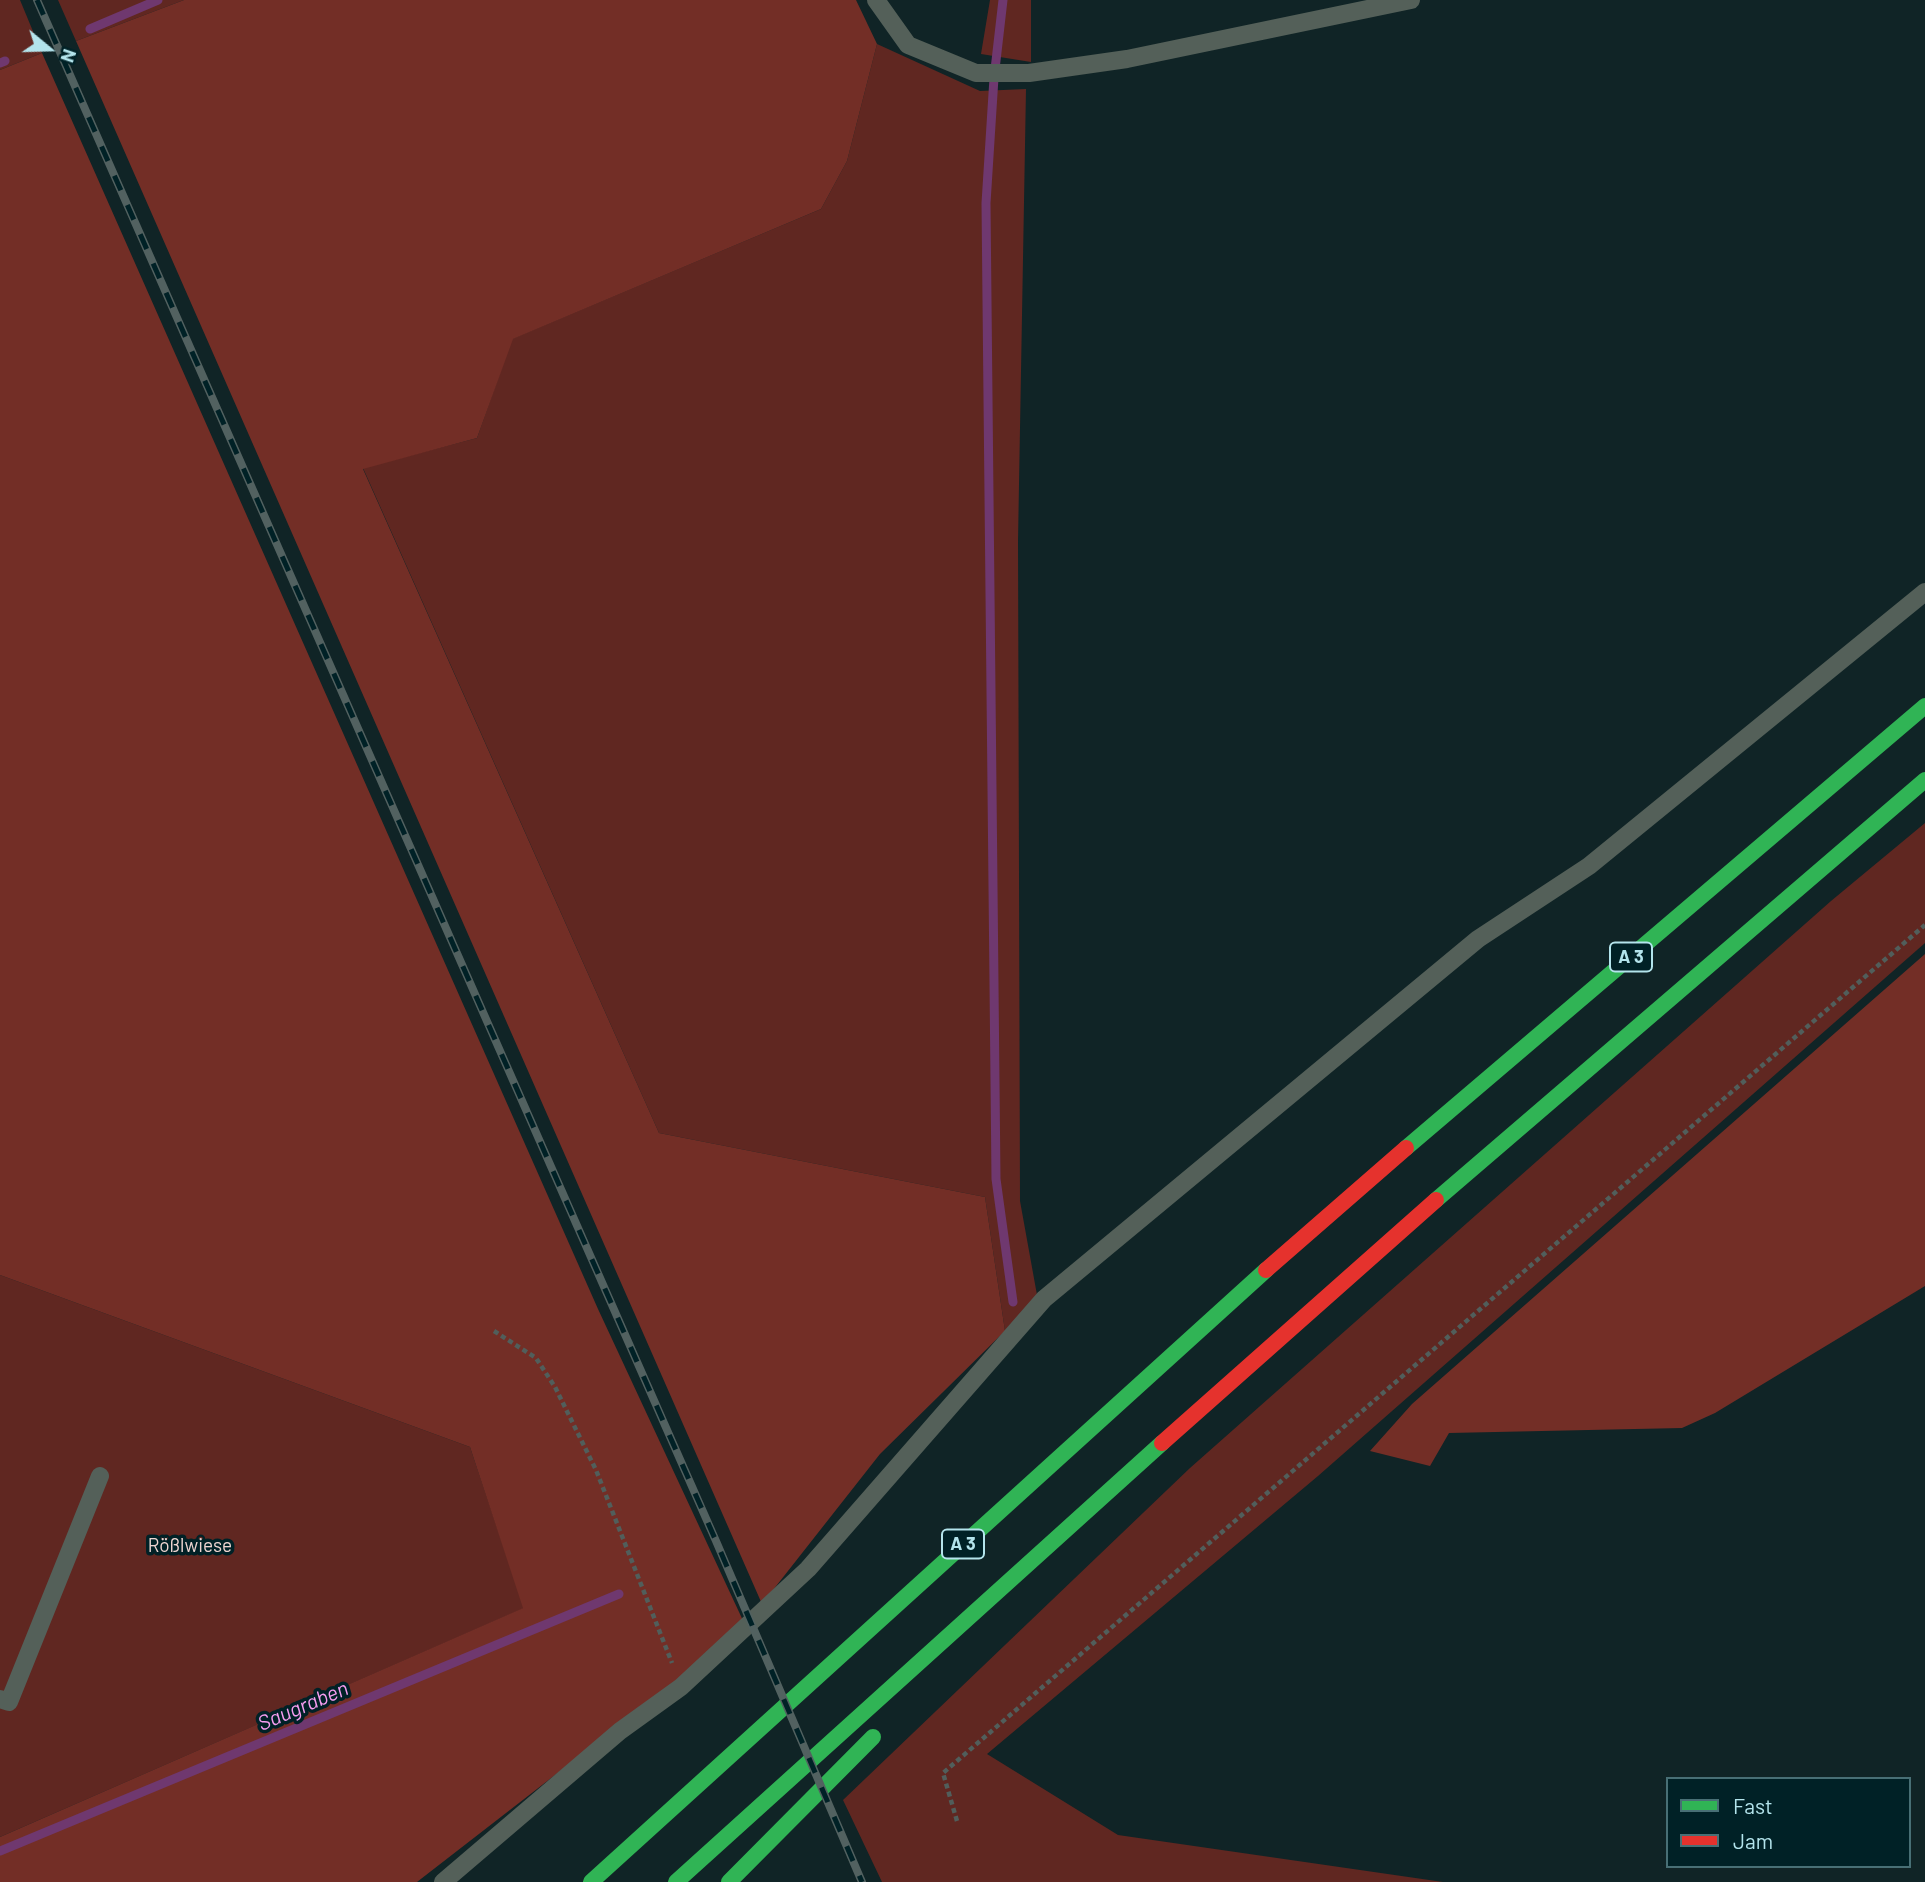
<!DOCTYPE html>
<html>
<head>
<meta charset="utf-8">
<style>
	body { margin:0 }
	#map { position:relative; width:1925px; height:1882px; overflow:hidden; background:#102426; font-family:Barlow,sans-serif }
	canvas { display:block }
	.legend { position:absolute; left:1666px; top:1777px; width:245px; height:91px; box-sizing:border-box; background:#002126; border:2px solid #486f75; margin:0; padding:9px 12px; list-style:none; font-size:21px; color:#b3e4ec }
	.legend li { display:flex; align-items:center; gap:14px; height:35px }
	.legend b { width:35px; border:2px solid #486f75 }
	.north { position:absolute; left:14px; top:14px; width:70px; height:70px; -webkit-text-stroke:5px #002126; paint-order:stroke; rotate:109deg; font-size:19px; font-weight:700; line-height:28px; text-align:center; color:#b3e4ec }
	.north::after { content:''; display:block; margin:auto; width:24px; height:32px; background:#b3e4ec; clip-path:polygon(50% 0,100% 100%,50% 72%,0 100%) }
</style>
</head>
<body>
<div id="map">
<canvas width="1925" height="1882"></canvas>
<ul class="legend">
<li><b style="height:9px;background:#30b455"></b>Fast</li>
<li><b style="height:9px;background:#e5322d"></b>Jam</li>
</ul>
<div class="north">N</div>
</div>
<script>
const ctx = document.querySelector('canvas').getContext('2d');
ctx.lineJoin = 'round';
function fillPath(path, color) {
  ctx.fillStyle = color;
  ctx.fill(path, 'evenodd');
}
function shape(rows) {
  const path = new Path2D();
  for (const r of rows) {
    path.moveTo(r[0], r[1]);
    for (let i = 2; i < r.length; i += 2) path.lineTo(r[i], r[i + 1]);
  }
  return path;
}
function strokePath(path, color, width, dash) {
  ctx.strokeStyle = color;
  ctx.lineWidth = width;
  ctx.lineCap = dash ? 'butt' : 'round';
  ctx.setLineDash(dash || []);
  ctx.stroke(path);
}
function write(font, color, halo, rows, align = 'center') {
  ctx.font = font + ' Barlow,sans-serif';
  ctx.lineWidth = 7;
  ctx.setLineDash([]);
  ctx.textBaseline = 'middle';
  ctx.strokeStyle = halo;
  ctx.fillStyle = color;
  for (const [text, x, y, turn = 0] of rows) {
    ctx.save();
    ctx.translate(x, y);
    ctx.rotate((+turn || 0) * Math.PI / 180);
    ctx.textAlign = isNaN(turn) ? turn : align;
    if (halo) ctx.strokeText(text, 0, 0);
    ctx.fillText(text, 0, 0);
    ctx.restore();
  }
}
fillPath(shape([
	[0,0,20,0,42,53,0,70],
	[58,0,184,0,76,41],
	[990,0,1031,0,1031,62,981,54],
	[877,44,980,91,1026,89,1018,541,1020,1201,1037,1295,1005,1331,985,1197,659,1133,363,468,477,438,512,339,821,209,847,161],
	[1925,823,1925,943,1318,1476,987,1754,1118,1835,1443,1882,882,1882,843,1800,1190,1468,1831,901],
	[0,1275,470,1447,524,1608,0,1837]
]), '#602721');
fillPath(shape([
	[184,0,856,0,877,44,847,161,821,209,513,339,477,438,363,469,659,1133,985,1197,1005,1331,880,1454,762,1604,76,41],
	[42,53,598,1309,746,1627,417,1882,0,1882,0,1837,523,1608,470,1447,0,1275,0,70],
	[1925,954,1925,1286,1715,1413,1682,1428,1449,1433,1430,1466,1370,1451,1412,1404]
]), '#732e26');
strokePath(shape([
	[1003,0,994,78,986,203,996,1179,1013,1302],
	[90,29,158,0],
	[0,63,5,61],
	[0,1851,619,1594]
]), '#6f386f', 9);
strokePath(shape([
	[494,1331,536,1358,555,1387,596,1470,672,1663],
	[957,1821,943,1773,1925,925]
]), '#515e5b', 4.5, [5, 3.5]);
strokePath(shape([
	[876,0,908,45,976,73,1029,73,1127,59,1411,0],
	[0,1699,9,1702,100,1476],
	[443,1882,620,1731,681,1687,808,1569,1044,1299,1478,939,1589,866,1925,592]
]), '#546059', 18);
strokePath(shape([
	[1406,1148,1925,706],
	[1436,1200,1925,780],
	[591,1882,1266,1270],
	[676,1882,1162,1443],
	[729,1882,873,1737]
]), '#30b455', 16);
strokePath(shape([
	[1266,1270,1406,1148],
	[1162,1443,1436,1200]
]), '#e5322d', 16);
const rail = shape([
	[37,0,716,1541,862,1882]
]);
strokePath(rail, '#526160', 8);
strokePath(rail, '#002126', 5, [16]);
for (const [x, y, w] of [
	[1631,957,42],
	[963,1544,42]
]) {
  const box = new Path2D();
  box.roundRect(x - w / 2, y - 14.5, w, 29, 5);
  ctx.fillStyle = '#002126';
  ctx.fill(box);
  strokePath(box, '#b3e4ec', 2);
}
write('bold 18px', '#b3e4ec', null, [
	["A 3",1631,957],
	["A 3",963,1544]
]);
write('19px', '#efd5d1', '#002126', [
	["Rößlwiese",190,1546]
]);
write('italic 21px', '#f59df0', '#002126', [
	["Saugraben",303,1706,-23]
]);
</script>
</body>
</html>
